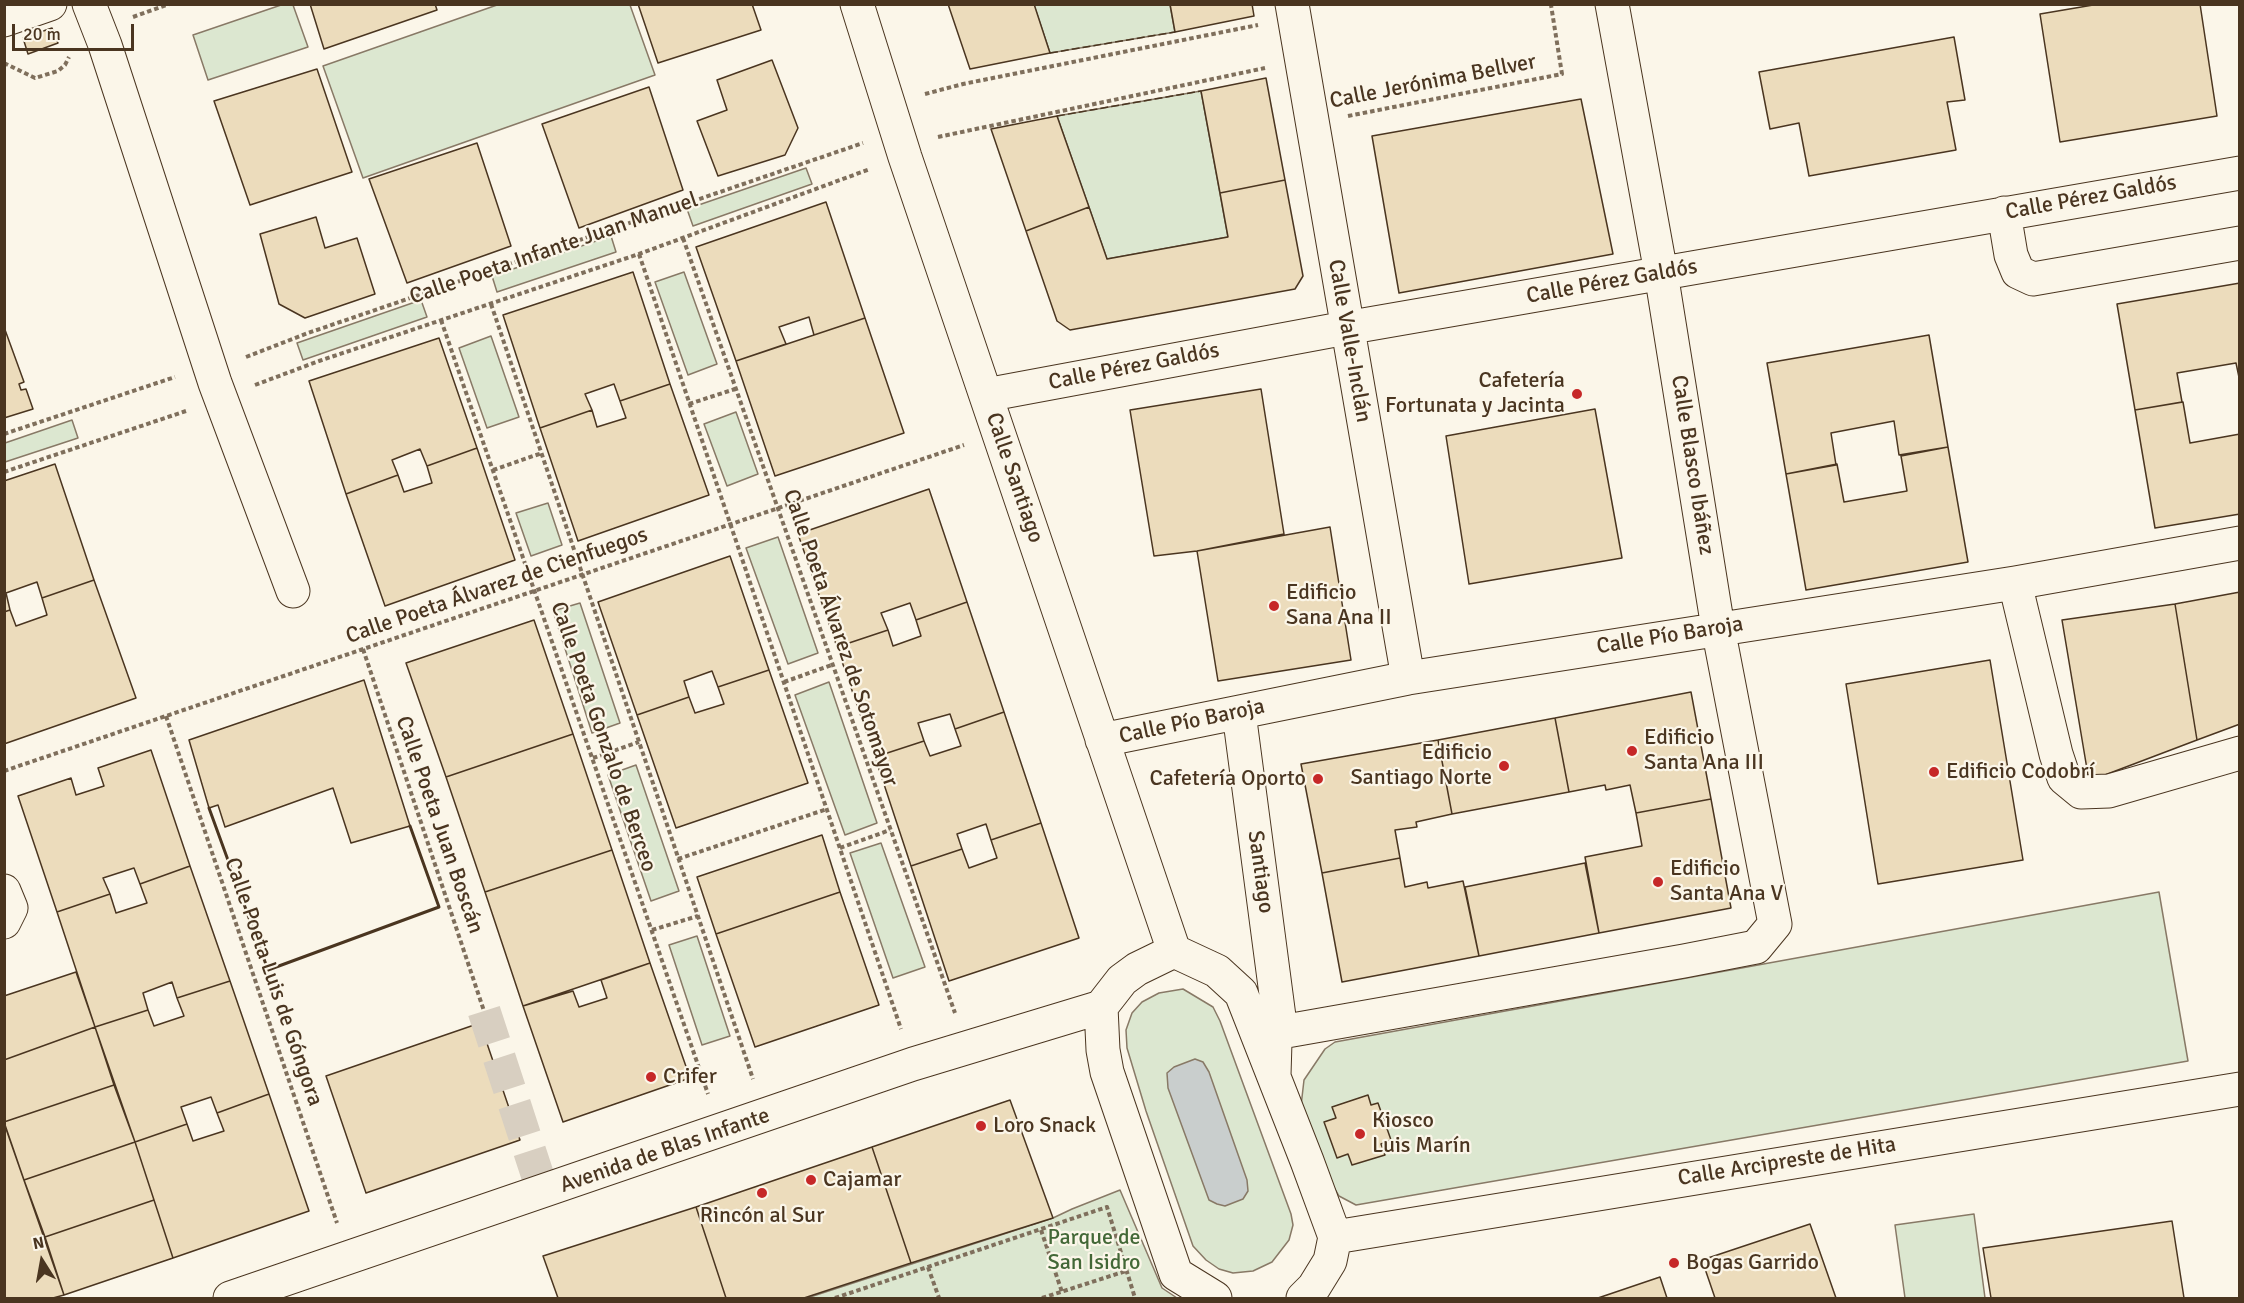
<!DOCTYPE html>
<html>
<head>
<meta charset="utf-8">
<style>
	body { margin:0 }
	#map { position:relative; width:2244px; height:1303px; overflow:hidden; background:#fbf6e9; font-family:Signika,sans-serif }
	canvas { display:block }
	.frame { position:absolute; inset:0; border:6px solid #4a3520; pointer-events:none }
	.north { position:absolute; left:12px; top:1231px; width:60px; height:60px; -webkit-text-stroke:4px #fbf6e9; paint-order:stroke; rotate:349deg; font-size:16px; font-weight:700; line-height:24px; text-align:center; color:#4a3520 }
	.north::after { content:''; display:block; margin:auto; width:21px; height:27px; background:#4a3520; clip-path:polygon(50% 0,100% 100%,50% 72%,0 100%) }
	.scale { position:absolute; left:12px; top:24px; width:122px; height:27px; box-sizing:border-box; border:3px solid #4a3520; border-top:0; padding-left:8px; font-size:18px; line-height:21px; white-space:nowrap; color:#4a3520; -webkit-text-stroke:4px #fbf6e9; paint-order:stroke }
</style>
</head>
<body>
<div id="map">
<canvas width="2244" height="1303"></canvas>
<div class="frame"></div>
<div class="north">N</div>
<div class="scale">20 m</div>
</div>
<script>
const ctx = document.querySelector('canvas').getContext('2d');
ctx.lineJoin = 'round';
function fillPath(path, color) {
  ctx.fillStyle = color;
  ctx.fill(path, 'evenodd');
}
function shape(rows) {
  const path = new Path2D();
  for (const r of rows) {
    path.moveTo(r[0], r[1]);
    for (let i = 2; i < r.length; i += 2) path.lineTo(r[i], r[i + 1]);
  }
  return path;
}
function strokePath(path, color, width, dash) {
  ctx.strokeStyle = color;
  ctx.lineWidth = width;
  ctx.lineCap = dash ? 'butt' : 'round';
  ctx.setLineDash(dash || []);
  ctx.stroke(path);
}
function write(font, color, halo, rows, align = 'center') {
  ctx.font = font + ' Signika,sans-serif';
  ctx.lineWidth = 4.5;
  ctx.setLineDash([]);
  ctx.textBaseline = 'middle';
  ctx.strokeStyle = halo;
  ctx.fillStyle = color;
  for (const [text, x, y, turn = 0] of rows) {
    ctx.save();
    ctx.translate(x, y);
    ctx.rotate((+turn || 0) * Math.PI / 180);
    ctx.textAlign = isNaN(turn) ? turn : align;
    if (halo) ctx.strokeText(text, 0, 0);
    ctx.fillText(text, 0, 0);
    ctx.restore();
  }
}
const green = shape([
	[284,4,293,5,308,47,208,80,193,35,284,4],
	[630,5,655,75,363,178,323,66,497,5,630,5],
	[1034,5,1170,5,1175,32,1050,53,1034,5],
	[1201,91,1228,237,1107,259,1057,116,1201,91],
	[806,168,812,184,693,226,687,209,806,168],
	[611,236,616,252,497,292,492,276,611,236],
	[684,272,717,364,688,375,655,282,684,272],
	[421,300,427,317,303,360,297,343,421,300],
	[491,336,519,417,487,428,459,348,491,336],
	[736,412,758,474,727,486,704,424,736,412],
	[72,420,78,438,5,462,5,443,72,420],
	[548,503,562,545,531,556,516,513,548,503],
	[778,537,818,653,788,664,746,548,778,537],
	[580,603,620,723,592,733,553,611,580,603],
	[829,682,877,823,845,835,795,695,829,682],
	[636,765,679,891,651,901,608,775,636,765],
	[881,843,925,967,893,978,850,853,881,843],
	[2159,892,2188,1061,1356,1205,1339,1196,1327,1175,1301,1106,1304,1080,1325,1049,1335,1042,2159,892],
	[697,936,730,1036,702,1045,669,945,697,936],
	[1183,989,1213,1007,1220,1021,1291,1214,1293,1225,1289,1240,1272,1262,1253,1271,1233,1273,1219,1269,1206,1260,1193,1246,1146,1111,1127,1048,1126,1030,1132,1013,1142,1002,1159,993,1183,989],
	[1120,1190,1162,1288,1177,1298,807,1298,1053,1218,1072,1209,1120,1190],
	[1974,1214,1985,1298,1905,1298,1895,1225,1974,1214]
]);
fillPath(green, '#dce7d0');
strokePath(green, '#887966', 1.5);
const water = shape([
	[1195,1059,1203,1062,1209,1072,1247,1180,1248,1191,1243,1199,1225,1206,1217,1204,1209,1200,1168,1088,1167,1073,1174,1067,1195,1059]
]);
fillPath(water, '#c9cecd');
strokePath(water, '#887966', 1.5);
const building = shape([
	[310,4,435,4,437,10,324,49,310,4],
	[638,4,752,4,761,30,658,63,638,4],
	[948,4,1034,4,1050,53,970,69,948,4],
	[1170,4,1252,4,1254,16,1175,32,1170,4],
	[2099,4,2200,4,2217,116,2060,142,2040,14,2099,4],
	[52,28,58,43,28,54,23,38,52,28],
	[1954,37,1965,100,1947,102,1956,150,1809,176,1799,123,1770,129,1759,72,1954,37],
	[772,60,798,128,785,155,718,176,697,121,727,110,717,80,772,60],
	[317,69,352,172,250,205,214,101,317,69],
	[1266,78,1285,180,1220,193,1201,91,1266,78],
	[649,87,683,190,579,228,542,124,649,87],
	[1581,99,1613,254,1399,293,1372,136,1581,99],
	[1057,116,1089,207,1026,231,991,129,1057,116],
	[477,143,511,246,407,283,369,179,477,143],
	[1285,180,1303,276,1295,289,1070,330,1057,321,1026,231,1089,207,1107,259,1228,237,1220,193,1285,180],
	[826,202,865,318,814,335,809,317,779,327,786,344,736,361,696,247,826,202],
	[316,217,325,248,357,238,375,294,305,318,279,304,260,234,316,217],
	[633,272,670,384,620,401,614,384,585,394,592,410,540,428,503,315,633,272],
	[2240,283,2240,382,2236,363,2177,373,2182,402,2135,410,2117,304,2240,283],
	[865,318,904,433,775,476,736,361,865,318],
	[4,327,24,382,19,384,21,390,26,389,33,409,4,418,4,327],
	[1929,335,1948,447,1899,455,1894,421,1831,433,1836,465,1786,474,1767,363,1929,335],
	[439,338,477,448,427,466,420,449,392,460,398,475,346,494,309,381,439,338],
	[670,384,709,495,578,541,540,428,592,410,597,427,626,418,620,401,670,384],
	[1261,389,1284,534,1197,551,1154,556,1130,410,1261,389],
	[2183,402,2190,443,2240,434,2240,514,2155,528,2135,410,2183,402],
	[1595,409,1622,558,1469,584,1446,436,1595,409],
	[1948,447,1968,562,1806,590,1786,474,1837,464,1844,502,1907,491,1901,456,1948,447],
	[477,448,515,560,385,606,346,494,398,475,404,492,432,483,427,466,477,448],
	[55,464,94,580,42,598,37,582,6,593,10,610,4,612,4,481,55,464],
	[929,489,967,602,916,620,910,603,881,613,888,630,837,647,798,534,929,489],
	[1330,527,1351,660,1218,681,1197,551,1330,527],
	[730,556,769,670,718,687,712,671,684,681,689,697,637,715,598,602,730,556],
	[94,580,136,698,4,744,4,612,10,610,16,626,47,615,42,598,94,580],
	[2240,592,2240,724,2197,740,2175,604,2240,592],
	[967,602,1004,712,955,729,950,714,918,723,924,741,875,757,837,647,888,630,893,646,921,636,916,620,967,602],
	[2175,604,2197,740,2089,781,2062,620,2175,604],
	[534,620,573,734,446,777,406,663,534,620],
	[1990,660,2023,860,1878,884,1846,684,1990,660],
	[769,670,808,783,676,828,637,715,689,697,695,713,724,704,718,687,769,670],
	[364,680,410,826,351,843,333,788,225,827,218,805,209,808,189,740,364,680],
	[1691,692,1711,799,1636,813,1630,785,1606,790,1605,785,1569,792,1555,718,1691,692],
	[1004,712,1041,823,991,840,986,824,957,834,962,849,911,866,875,757,924,741,930,756,961,746,955,729,1004,712],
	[1555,718,1569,792,1452,814,1438,740,1555,718],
	[573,734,612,850,485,892,446,777,573,734],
	[1438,740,1452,814,1416,822,1417,827,1395,830,1400,858,1322,873,1301,764,1438,740],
	[151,750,190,866,140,884,134,868,103,878,110,894,57,912,18,796,71,778,76,795,104,786,98,768,151,750],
	[1711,799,1731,908,1599,933,1585,857,1642,846,1636,813,1711,799],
	[1041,823,1079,938,949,981,911,866,962,849,969,868,997,858,991,840,1041,823],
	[822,835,840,892,716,934,697,877,822,835],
	[612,850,650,963,523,1006,485,892,612,850],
	[1400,858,1405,887,1427,882,1428,888,1463,881,1479,956,1342,982,1322,873,1400,858],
	[1585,863,1599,933,1479,956,1465,887,1585,863],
	[190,866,230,981,177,998,172,982,143,993,148,1010,95,1027,57,912,110,894,116,913,147,903,140,884,190,866],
	[840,892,879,1005,755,1047,716,934,840,892],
	[650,963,690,1078,563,1122,523,1006,573,991,579,1007,607,998,601,980,650,963],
	[76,972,95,1027,4,1060,4,996,76,972],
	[230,981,269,1094,217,1113,211,1097,181,1107,187,1124,135,1142,95,1027,148,1010,154,1026,184,1016,177,998,230,981],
	[480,1023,520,1140,366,1193,326,1076,480,1023],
	[95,1027,114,1085,4,1122,4,1060,95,1027],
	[114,1085,135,1142,24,1180,4,1122,114,1085],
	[269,1094,309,1211,173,1258,135,1142,187,1124,193,1141,224,1131,217,1113,269,1094],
	[1368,1095,1371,1105,1378,1103,1391,1140,1381,1144,1385,1155,1352,1165,1348,1154,1337,1158,1324,1122,1336,1118,1332,1107,1368,1095],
	[1010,1100,1053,1218,911,1263,872,1147,1010,1100],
	[4,1123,64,1295,53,1298,4,1298,4,1123],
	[135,1142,154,1200,45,1237,24,1180,135,1142],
	[872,1147,911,1263,804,1298,726,1298,696,1207,872,1147],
	[154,1200,173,1258,64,1295,45,1237,154,1200],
	[696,1207,726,1298,558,1298,543,1256,696,1207],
	[2172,1221,2184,1298,1991,1298,1983,1248,2172,1221],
	[1810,1224,1836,1298,1715,1298,1702,1260,1810,1224],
	[1660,1277,1667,1298,1598,1298,1660,1277]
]);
fillPath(building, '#ecdcbc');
strokePath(building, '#4a3520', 1.5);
strokePath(shape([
	[484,1011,543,1192]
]), '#d8cfc1', 33, [33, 16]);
const minor = shape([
	[89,4,105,45,215,383,293,591],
	[857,4,905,157,1174,951],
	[1292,4,1408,678],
	[4,20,50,4],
	[2004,213,2011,255,2018,272,2033,279,2240,243],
	[986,395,1346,328,2240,173],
	[2015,583,2056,754,2064,778,2081,792,2109,791,2240,753],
	[1239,713,1281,1032],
	[1102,740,1408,678,2015,583,2240,543],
	[4,891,11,908,4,922],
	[1274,1075,1275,1042,1281,1032,1684,961,1756,947,1775,924,1718,628,1661,273,1612,4],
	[1335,1237,2240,1089],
	[230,1298,913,1064,1101,1007],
	[1215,1298,1176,1274,1107,1072,1103,1050,1101,1007,1122,980,1137,969,1174,951,1217,971,1241,993,1307,1161,1335,1237,1330,1261,1314,1287,1303,1298]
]);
strokePath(minor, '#4a3520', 35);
strokePath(shape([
	[133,17,169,4],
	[4,63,35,78,58,71,65,65,69,57],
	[925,94,963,84,1258,25],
	[1348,116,1562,74,1551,5],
	[938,137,1265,68],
	[683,238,955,1013],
	[639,254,901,1029],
	[491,304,753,1079],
	[441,320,708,1094],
	[246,357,308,333,863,143],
	[255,385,319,361,639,254,870,169],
	[689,404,735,389],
	[4,434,175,377],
	[493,470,542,453],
	[4,472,186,411],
	[363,649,484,1011],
	[784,682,832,665],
	[166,716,337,1223],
	[593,758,639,742],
	[4,771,964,445],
	[840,848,890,830],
	[678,859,827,809],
	[652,930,698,916],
	[1041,1230,1062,1292],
	[928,1267,939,1298],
	[835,1298,1107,1207,1135,1298],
	[1042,1298,1126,1271]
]), '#7f6f5c', 4, [4.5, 3]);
strokePath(minor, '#fbf6e9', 33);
strokePath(shape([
	[1050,53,1175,32],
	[1057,116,1201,91]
]), '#4a3520', 1.5, [8, 3]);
strokePath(shape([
	[209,808,268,970,439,907,410,826]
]), '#4a3520', 3);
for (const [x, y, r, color] of [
	[1577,394,6,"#c62828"],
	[1274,606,6,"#c62828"],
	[1632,751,6,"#c62828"],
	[1504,766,6,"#c62828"],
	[1934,772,6,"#c62828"],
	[1318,779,6,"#c62828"],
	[1658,882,6,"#c62828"],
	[651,1077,6,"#c62828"],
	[981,1126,6,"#c62828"],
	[1360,1134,6,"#c62828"],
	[811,1180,6,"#c62828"],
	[762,1193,6,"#c62828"],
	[1674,1263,6,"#c62828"]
]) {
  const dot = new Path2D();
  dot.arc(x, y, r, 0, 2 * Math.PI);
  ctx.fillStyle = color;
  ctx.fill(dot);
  strokePath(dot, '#fbf6e9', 2);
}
write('22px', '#4a3520', '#fbf6e9', [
	["Calle Jerónima Bellver",1433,82,-11],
	["Calle Pérez Galdós",2091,198,-10],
	["Calle Poeta Infante Juan Manuel",554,249,-19],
	["Calle Pérez Galdós",1612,282,-10],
	["Calle Valle-Inclán",1349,341,80],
	["Calle Pérez Galdós",1134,367,-11],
	["Calle Blasco Ibáñez",1692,465,81],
	["Calle Santiago",1014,478,71],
	["Calle Poeta Álvarez de Cienfuegos",497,586,-19],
	["Calle Pío Baroja",1670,636,-9],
	["Calle Poeta Álvarez de Sotomayor",840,638,71],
	["Calle Pío Baroja",1192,722,-12],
	["Calle Poeta Gonzalo de Berceo",603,737,71],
	["Calle Poeta Juan Boscán",439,825,71],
	["Santiago",1260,872,82],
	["Calle Poeta Luis de Góngora",273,982,71],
	["Avenida de Blas Infante",665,1151,-19],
	["Calle Arcipreste de Hita",1787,1162,-9]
]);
write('22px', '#4a3520', '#fbf6e9', [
	["Cafetería",1565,381,"right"],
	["Fortunata y Jacinta",1565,406,"right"],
	["Edificio",1286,593],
	["Sana Ana II",1286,618],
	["Edificio",1644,738],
	["Santa Ana III",1644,763],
	["Edificio",1492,753,"right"],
	["Santiago Norte",1492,778,"right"],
	["Edificio Codobrí",1946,772],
	["Cafetería Oporto",1306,779,"right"],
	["Edificio",1670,869],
	["Santa Ana V",1670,894],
	["Crifer",663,1077],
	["Kiosco",1372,1121],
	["Luis Marín",1372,1146],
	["Loro Snack",993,1126],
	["Cajamar",823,1180],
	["Rincón al Sur",762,1216,"center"],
	["Bogas Garrido",1686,1263]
], 'left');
write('22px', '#436837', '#fbf6e9', [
	["Parque de",1094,1238],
	["San Isidro",1094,1263]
]);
</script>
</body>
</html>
